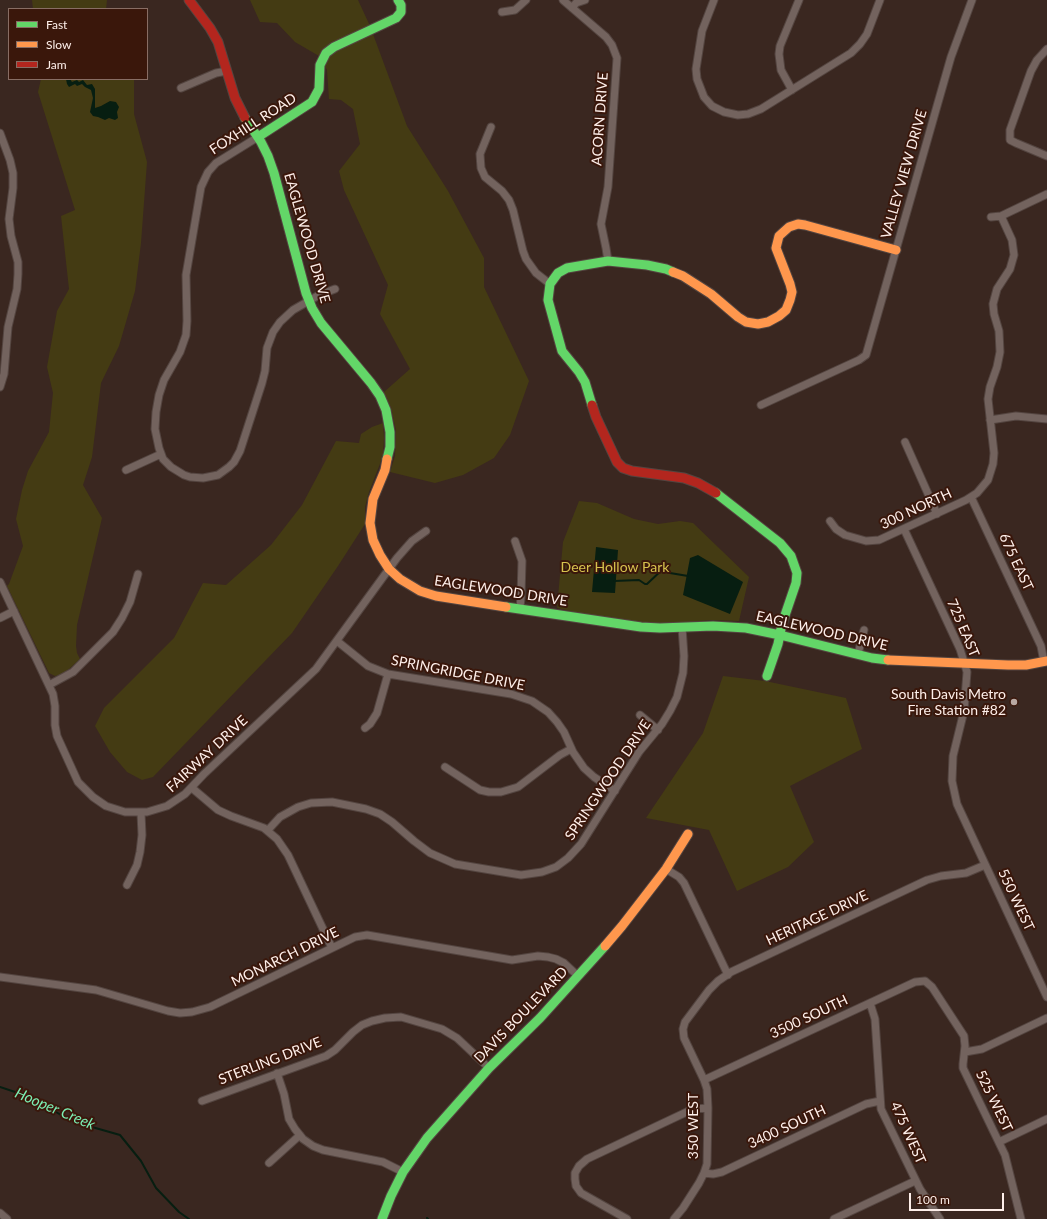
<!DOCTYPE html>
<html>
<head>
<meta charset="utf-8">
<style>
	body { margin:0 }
	#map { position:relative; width:1047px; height:1219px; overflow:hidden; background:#3a2720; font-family:Lato,sans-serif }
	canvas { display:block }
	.legend { position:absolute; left:8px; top:8px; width:140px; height:72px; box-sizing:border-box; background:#3a170b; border:1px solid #886d64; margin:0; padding:5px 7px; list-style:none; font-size:12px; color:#feefea }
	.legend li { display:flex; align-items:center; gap:8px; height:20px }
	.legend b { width:20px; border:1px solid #886d64 }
	.scale { position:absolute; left:909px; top:1193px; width:95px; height:18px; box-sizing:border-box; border:2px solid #feefea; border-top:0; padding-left:5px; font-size:12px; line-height:14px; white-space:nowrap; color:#feefea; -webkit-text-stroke:3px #3a170b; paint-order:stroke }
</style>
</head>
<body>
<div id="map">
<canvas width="1047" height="1219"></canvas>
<ul class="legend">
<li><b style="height:5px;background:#63d668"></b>Fast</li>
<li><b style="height:5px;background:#ff974d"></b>Slow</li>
<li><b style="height:5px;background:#b3261e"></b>Jam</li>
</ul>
<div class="scale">100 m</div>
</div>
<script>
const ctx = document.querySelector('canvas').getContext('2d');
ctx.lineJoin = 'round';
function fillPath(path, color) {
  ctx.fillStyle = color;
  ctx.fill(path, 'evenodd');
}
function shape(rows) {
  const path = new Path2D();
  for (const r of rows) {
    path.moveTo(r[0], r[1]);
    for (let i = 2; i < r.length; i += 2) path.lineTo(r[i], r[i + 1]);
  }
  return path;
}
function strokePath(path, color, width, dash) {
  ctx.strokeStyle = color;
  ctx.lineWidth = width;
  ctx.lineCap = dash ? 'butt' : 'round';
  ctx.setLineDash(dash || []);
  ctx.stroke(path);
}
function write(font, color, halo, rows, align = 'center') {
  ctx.font = font + ' Lato,sans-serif';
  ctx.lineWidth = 4;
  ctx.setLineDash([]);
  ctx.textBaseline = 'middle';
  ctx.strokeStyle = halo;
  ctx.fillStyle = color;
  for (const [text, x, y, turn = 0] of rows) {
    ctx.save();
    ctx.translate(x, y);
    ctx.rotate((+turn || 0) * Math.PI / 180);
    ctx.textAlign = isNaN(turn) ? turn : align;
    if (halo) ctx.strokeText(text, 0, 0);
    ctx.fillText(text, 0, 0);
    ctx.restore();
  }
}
fillPath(shape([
	[32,0,107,0,106,9,33,9],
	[250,0,358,0,370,26,407,126,448,191,484,258,484,287,529,381,510,435,494,458,463,475,435,483,390,472,395,456,396,431,391,408,384,392,410,369,380,314,388,285,344,190,339,171,360,144,353,109,341,100,329,99,327,70,319,56,295,42,277,23,260,22],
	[41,79,134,79,134,114,147,162,141,243,135,291,119,346,101,383,92,457,83,485,102,518,77,625,76,646,77,653,80,659,69,669,60,675,55,676,49,673,7,586,9,584,23,546,16,519,22,490,28,471,49,432,53,393,47,367,57,311,69,289,61,216,75,210,38,92],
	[383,423,384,438,383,456,369,492,365,507,365,524,338,566,292,633,153,777,142,780,127,772,110,752,95,726,104,708,174,638,203,583,226,585,271,545,302,505,336,441,359,443,361,434,372,427],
	[579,501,597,503,634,519,658,524,680,521,693,523,749,577,739,621,710,620,682,623,640,623,605,619,557,608,563,542],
	[723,676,765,681,846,698,862,749,790,786,814,842,788,867,737,891,709,830,646,818,703,733]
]), '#443b13');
fillPath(shape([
	[66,79,70,79,72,82,77,80,79,82,83,80,87,85,92,84,95,89,95,108,101,106,110,101,116,102,119,107,117,112,118,118,115,120,109,118,105,120,98,117,93,116,90,112,93,98,91,90,85,87,82,84,77,86,75,84,69,87,67,84],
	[596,547,618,550,615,593,592,592],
	[698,555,743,582,730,614,683,595,690,558]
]), '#071e11');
strokePath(shape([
	[614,581,639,580,645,584,647,584,664,568,670,573,688,576],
	[0,1087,33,1098,61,1115,92,1127,120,1135,141,1161,156,1188,179,1212,189,1219],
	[427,1218,428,1219]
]), '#071e11', 2);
const street = shape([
	[563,0,606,37,612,45,617,58,608,187,601,224,606,248,608,261],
	[714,0,702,31,696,69,697,79,704,97,712,106,724,112,738,115,748,114,761,109,851,53,860,44,867,34,880,0],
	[572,8,576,3,585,0],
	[502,12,515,10,526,0],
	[1047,49,1037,60,1031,71,1010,130,1010,140,1016,143,1047,156],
	[181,88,216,73,227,71],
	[792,90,781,70,779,54,780,46,799,0],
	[491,127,480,154,481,168,485,177,502,191,509,200,513,210,523,251,526,259,536,273,550,284],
	[0,133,10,160,13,173,13,188,9,219,11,236,18,262,18,274,17,289,8,327,4,374,0,387],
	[258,137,216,163,208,172,201,187,186,275,187,321,186,335,180,352,164,380,159,395,156,412,155,429,159,448,163,459,171,467,184,475,190,477,203,478,218,475,229,467,234,462,240,451,262,383,265,371,267,348,273,332,280,322,293,310,319,295,335,289],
	[991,217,1001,216,1047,194],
	[761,405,859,360,866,355,951,57,972,0],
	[990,420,1016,416,1047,419],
	[905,442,937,514],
	[126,470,161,454],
	[971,497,1041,646,1044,662],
	[830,521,836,529,845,535,866,541,879,540,966,500,977,493,988,480,993,464,994,453,988,399,990,387,997,367,1000,352,999,331,994,314,993,304,997,289,1010,269,1014,255,1012,240,1001,216],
	[904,529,960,649,967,672,964,711,953,756,952,781,957,804,1047,997],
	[515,541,522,561,521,596,520,609],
	[0,582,53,694,55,706,55,725,57,736,78,782,93,797,106,806,125,812,147,812,167,806,185,794,204,774,316,669,397,558,412,541,426,531],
	[0,618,14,611],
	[337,641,368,666,388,674,511,694,532,701,548,712,557,722,564,732,573,752,584,768,594,777,615,791],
	[858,654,864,630],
	[49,685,73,672,113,632,122,618,130,602,138,574],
	[640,715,658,730],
	[365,728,370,724,377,713,388,674],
	[445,767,480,790,489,792,501,792,518,787,560,755,571,749],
	[192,788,218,810,231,816,264,828,277,839,288,855,332,948],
	[268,830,280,817,298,807,311,803,332,802,366,809,380,814,392,822,414,841,430,853,455,864,521,875,542,872,556,867,568,858,581,844,639,752,662,724,670,711,677,697,683,673,684,656,682,627],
	[666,869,679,877,684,883,728,975],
	[127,885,137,865,140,852,142,835,141,813],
	[0,977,96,990,168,1011,180,1013,192,1012,210,1007,355,937,367,935,512,960,538,956,548,957,556,959,564,963,578,976],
	[870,1003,875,1019,881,1109,920,1189,940,1219],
	[965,1052,982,1049,1047,1018],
	[277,1073,284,1094,289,1119,295,1129,303,1139,313,1146,323,1150,383,1162,403,1172],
	[704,1080,915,982,925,981,932,987,964,1036,965,1046,963,1064,963,1068,1005,1155,1021,1219],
	[202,1101,326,1056,335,1050,353,1032,362,1025,372,1021,385,1018,401,1017,442,1029,457,1038,489,1068],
	[999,1142,1047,1119],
	[269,1163,300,1135],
	[704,1173,713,1174,722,1172,866,1104,880,1101],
	[0,1213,7,1219],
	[627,1219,581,1193,576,1186,575,1179,575,1173,579,1166,587,1159,693,1109,708,1108],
	[674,1219,683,1208,699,1183,704,1173,707,1164,708,1108,707,1089,704,1080,684,1038,683,1029,685,1022,709,990,718,981,731,972,927,880,941,876,966,873,985,865],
	[834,1219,915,1181]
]);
const fast = shape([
	[245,118,261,142,268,156,274,173,306,293,312,308,321,323,371,383,380,396,386,410,390,432,390,447,387,459],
	[258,137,312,102,319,89,320,65,326,53,334,47,396,18,401,12,401,5,398,0],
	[592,405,585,382,579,372,562,351,548,300,550,284,558,273,567,268,608,261,647,265,666,269,673,272],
	[716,493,780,543,791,556,797,573,796,583,782,624,778,644,767,676],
	[506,607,641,627,660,628,713,626,746,628,780,635,872,658,888,660],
	[382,1219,391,1196,403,1172,427,1138,489,1068,540,1018,605,946]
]);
const slow = shape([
	[673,272,683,276,711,294,738,317,746,322,758,324,768,322,779,316,786,310,790,300,792,292,790,284,776,248,779,236,789,227,798,224,805,225,896,250],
	[387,459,385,470,373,499,370,523,373,540,380,555,389,569,400,579,420,591,436,596,506,607],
	[888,660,1008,665,1026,665,1047,661],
	[605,946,622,926,666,869,688,834]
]);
const jam = shape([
	[189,0,210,28,218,42,235,98,245,118],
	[592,405,596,417,617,462,623,468,632,471,684,478,698,483,716,493]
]);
strokePath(street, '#544540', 9);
strokePath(fast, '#544540', 11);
strokePath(slow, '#544540', 11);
strokePath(jam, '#544540', 11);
strokePath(street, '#73635e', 7);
strokePath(fast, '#63d668', 9);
strokePath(slow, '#ff974d', 9);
strokePath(jam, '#b3261e', 9);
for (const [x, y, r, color] of [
	[1014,702,4,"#b9a9a3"]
]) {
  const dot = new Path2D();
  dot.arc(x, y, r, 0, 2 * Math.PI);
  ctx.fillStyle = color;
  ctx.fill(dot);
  strokePath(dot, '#3a170b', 1.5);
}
write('14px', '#feefea', '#3a170b', [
	["ACORN DRIVE",600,119,-86],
	["FOXHILL ROAD",253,124,-33],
	["VALLEY VIEW DRIVE",904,174,-74],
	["EAGLEWOOD DRIVE",307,238,74],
	["300 NORTH",916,509,-25],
	["675 EAST",1016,562,65],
	["EAGLEWOOD DRIVE",501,591,9],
	["725 EAST",963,628,67],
	["EAGLEWOOD DRIVE",822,631,13],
	["SPRINGRIDGE DRIVE",458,673,11],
	["FAIRWAY DRIVE",207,754,-43],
	["SPRINGWOOD DRIVE",608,780,-56],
	["550 WEST",1016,900,65],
	["HERITAGE DRIVE",817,918,-25],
	["MONARCH DRIVE",285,957,-26],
	["DAVIS BOULEVARD",521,1015,-46],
	["3500 SOUTH",809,1017,-25],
	["STERLING DRIVE",270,1061,-21],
	["525 WEST",994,1101,64],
	["350 WEST",693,1126,-90],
	["3400 SOUTH",787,1127,-25],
	["475 WEST",908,1133,66]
]);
write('14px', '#d6c24e', '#3a170b', [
	["Deer Hollow Park",615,567]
]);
write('14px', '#feefea', '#3a170b', [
	["South Davis Metro",1006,694],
	["Fire Station #82",1006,710]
], 'right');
write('italic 15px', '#7cf0b5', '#3a170b', [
	["Hooper Creek",55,1109,23]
]);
</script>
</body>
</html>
